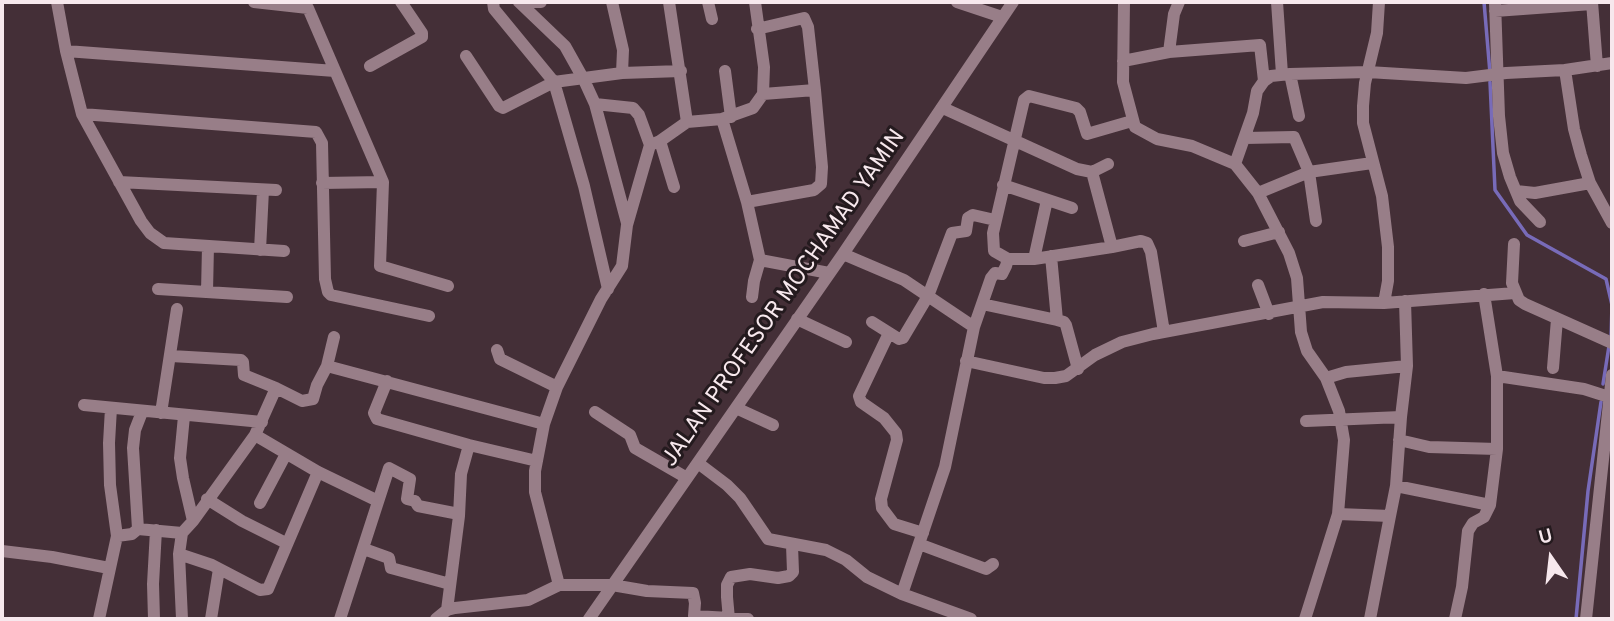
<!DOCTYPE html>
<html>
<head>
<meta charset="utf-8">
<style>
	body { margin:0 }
	#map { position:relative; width:1614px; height:621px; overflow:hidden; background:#442f37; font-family:Overpass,sans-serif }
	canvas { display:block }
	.frame { position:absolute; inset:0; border:4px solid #f7e8ed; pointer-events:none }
	.north { position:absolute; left:1516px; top:523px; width:70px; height:70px; -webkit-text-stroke:5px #241a1e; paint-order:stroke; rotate:346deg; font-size:19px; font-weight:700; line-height:28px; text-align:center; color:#f7e8ed }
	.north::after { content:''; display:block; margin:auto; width:24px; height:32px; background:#f7e8ed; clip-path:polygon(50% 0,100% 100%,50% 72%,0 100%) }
</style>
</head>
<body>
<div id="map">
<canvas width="1614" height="621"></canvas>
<div class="frame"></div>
<div class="north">U</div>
</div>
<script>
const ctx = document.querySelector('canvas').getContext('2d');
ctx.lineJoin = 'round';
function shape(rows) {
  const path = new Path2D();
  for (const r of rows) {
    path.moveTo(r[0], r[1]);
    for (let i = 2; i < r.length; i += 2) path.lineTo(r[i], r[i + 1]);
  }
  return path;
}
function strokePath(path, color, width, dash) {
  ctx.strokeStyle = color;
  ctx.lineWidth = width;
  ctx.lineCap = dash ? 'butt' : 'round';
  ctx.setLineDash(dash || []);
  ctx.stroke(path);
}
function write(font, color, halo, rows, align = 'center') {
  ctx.font = font + ' Overpass,sans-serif';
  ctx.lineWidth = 6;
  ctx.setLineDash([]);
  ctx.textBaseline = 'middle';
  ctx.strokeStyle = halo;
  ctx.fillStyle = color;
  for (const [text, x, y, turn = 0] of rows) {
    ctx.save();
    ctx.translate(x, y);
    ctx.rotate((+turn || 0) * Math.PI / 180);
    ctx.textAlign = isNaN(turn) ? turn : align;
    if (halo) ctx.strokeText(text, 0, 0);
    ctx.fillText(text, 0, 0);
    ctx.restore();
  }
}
strokePath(shape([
	[1484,2,1490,73],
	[1490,82,1495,190,1527,235,1606,279,1612,305,1611,338],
	[1603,384,1609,346],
	[1576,619,1588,491,1601,402]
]), '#786bb9', 3.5);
strokePath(shape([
	[57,2,66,51,82,114,141,221,150,233,164,243,284,251],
	[254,2,308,8,383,182,380,266,448,286],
	[493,2,494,9,554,82,584,186,608,289],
	[519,2,565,46,584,80,595,104,627,223],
	[529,2,541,2],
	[612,2,623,50,622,73],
	[669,2,687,122],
	[708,2,712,19],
	[957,2,1002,17],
	[1124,2,1123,82,1135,127,1157,139,1192,146,1235,164,1258,193,1289,253,1297,278,1301,332,1307,351,1326,378,1339,411,1344,440,1338,514,1305,619],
	[1277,2,1282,74],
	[1379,2,1377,33,1365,83,1363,106,1363,123,1382,196,1388,247,1388,281,1384,303],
	[1495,2,1499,116,1503,153,1510,177,1520,201,1540,222],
	[1592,2,1597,66],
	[1495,11,1592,4],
	[757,29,804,18,808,27,815,90],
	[66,51,335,71],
	[1169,52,1174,14,1179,2],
	[466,56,499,106,503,108,554,82,622,73,681,71],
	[1123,61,1169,52,1260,45,1264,81],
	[370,66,422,37,422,33,401,2],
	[1565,70,1574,129,1581,155,1590,183,1612,223],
	[725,71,731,117],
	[1290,74,1299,116],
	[595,104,633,108,639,115,650,145],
	[943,108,1077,169,1092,172,1108,164],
	[82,114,316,132,322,143,325,279,328,292,331,295,429,316],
	[722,119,747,202,760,260,754,281,752,297],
	[1245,138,1294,137,1309,172,1372,163],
	[660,141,674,187],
	[1235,164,1253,113,1257,91,1264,81,1271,76,1290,74,1368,72,1466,78,1506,73,1565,70,1612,63],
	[119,182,276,190],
	[322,183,383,182],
	[1003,185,1072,208],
	[1516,191,1535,193,1590,183],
	[1258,193,1309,172,1316,221],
	[747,202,814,190,821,184,822,167,815,90,763,94],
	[1244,241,1279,232],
	[1514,244,1512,283,1519,300,1525,304,1612,343],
	[1112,247,1141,241,1147,243,1151,252,1164,332],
	[260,250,263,190],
	[843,254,904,280,974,327],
	[1051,256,1057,320,1064,322,1066,325,1078,369],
	[1008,259,1034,259,1112,247,1092,172],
	[1034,259,1047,200],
	[760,260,829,273],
	[1258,285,1269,314],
	[158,289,287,297],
	[207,292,208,246],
	[982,304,1057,320],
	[797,319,846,342],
	[872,322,899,339,903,338,928,296,952,233,966,231,968,218,973,215,995,220],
	[889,333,859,396,861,402,884,418,896,433,897,440,881,499,882,508,894,524,923,533],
	[497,350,500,359,557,387],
	[171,356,241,360,243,362,244,375,276,388],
	[966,361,1044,378,1055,378,1066,376,1095,355,1122,342,1153,334,1323,302,1384,303,1515,293],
	[327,366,334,337],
	[1553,368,1557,319],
	[1497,376,1584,389,1609,397],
	[1326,378,1346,372,1407,366],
	[387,381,374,413,377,419,469,445,537,461],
	[84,405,262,422],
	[111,408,109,443,110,485,117,536],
	[736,408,773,425],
	[142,412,135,430,133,448,138,529,182,533,193,521,255,435,276,388,302,401,313,399,317,385,327,366,544,424],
	[595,412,630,435,635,448,687,478],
	[161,413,177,309],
	[184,416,180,458,183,478,193,521],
	[1306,421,1401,417],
	[255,435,318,472,378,501],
	[1399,440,1429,447,1497,449],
	[698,463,727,485,740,498,768,539,826,550,846,560,867,577,902,594,971,619],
	[1396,486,1490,505],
	[207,499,242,521,286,543],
	[260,503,286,454],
	[1338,514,1390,516,1396,486,1401,417,1407,366,1405,301],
	[919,544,986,569,993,564],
	[364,549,389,558,391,568,450,584],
	[2,551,52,557,109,568],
	[179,554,212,565,260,590,268,589,318,472],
	[559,585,535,492,535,471,544,424,557,387,601,299,622,266,627,225,650,145,660,141,687,122,722,119,753,108,763,94,764,67,755,2],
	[902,594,945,467,974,327,991,278,995,273,1002,274,1006,266,1008,259,994,251,993,233,1024,100,1029,96,1076,108,1080,112,1087,134,1132,121],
	[447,610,459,516,461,474,469,445],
	[99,619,117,536,132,534,138,529],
	[154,619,153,584,156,530],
	[182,619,179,554,182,533],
	[211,619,219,569],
	[340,619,389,468,410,479,407,499,415,501,418,506,459,514],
	[436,619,447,610,455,608,528,600,559,585,612,585,647,591,693,593,695,603,694,616,748,619],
	[589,619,843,254,1013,2],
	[729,619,727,597,727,585,731,577,750,574,778,578,789,576,793,572,792,545],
	[1370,619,1390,516],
	[1455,619,1462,587,1468,531,1473,523,1484,517,1490,505,1497,449,1497,376,1484,294],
	[1586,619,1612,375]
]), '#987e88', 12);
write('23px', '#f7e8ed', '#241a1e', [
	["JALAN PROFESOR MOCHAMAD YAMIN",785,299,-55]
]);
</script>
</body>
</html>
